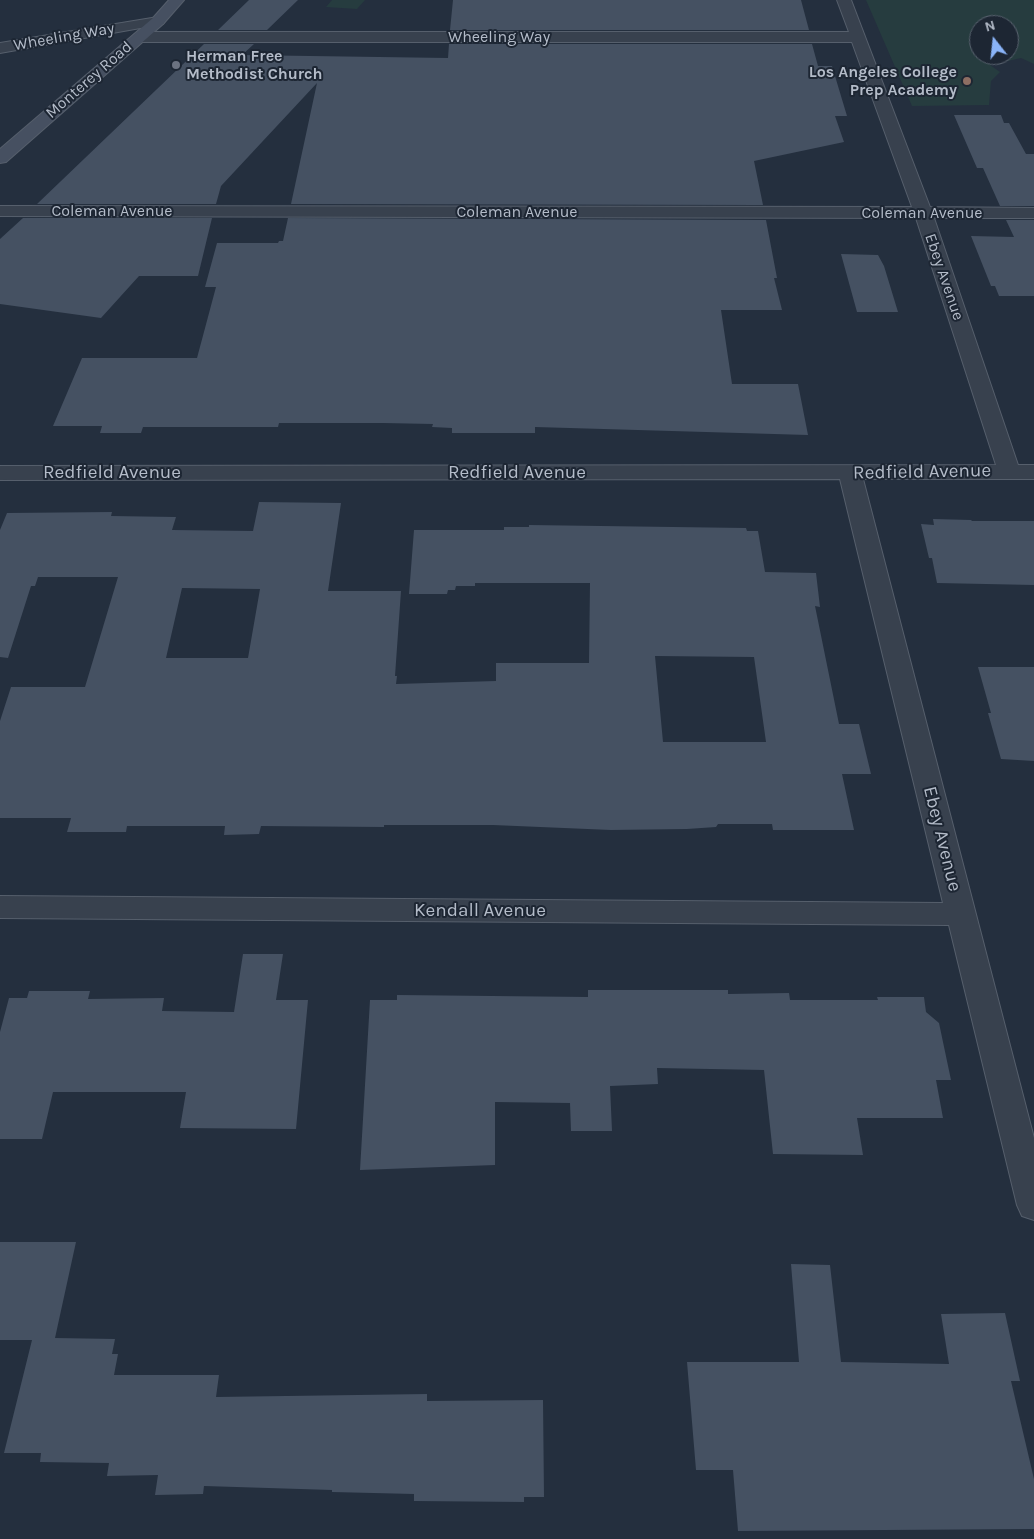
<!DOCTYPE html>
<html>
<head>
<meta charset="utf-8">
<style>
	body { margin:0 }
	#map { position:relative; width:1034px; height:1539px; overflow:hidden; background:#242f3e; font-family:Karla,sans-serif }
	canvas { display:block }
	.north { position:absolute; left:969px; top:15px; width:50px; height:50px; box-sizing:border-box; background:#1d2633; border:1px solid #59626f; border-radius:50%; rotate:344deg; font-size:14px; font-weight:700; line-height:20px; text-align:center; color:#b4bcc9 }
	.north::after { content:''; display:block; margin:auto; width:18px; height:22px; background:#8ab4f8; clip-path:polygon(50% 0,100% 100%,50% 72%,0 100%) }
</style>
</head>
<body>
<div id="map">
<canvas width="1034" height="1539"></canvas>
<div class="north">N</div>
</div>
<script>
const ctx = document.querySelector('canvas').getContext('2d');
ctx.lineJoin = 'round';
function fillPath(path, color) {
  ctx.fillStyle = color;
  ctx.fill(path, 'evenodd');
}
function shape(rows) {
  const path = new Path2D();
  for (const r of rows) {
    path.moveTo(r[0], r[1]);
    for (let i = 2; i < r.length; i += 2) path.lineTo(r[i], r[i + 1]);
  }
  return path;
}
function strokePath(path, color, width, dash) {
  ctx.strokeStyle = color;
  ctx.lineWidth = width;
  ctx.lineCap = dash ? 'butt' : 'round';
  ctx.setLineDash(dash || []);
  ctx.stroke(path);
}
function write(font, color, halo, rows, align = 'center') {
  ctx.font = font + ' Karla,sans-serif';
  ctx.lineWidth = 4;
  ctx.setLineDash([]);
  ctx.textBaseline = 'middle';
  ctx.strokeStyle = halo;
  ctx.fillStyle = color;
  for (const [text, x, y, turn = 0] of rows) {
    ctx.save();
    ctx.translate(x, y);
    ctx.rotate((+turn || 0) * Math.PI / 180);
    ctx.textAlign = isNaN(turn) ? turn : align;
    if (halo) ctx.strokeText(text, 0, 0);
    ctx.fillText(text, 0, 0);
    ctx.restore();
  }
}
fillPath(shape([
	[332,0,365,0,357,9,326,7],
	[866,0,1034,0,1034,64,1021,58,990,65,1000,72,991,81,989,105,912,106],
	[979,25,1009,25,1009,55,979,55]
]), '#263c3f');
fillPath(shape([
	[249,0,298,0,267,30,218,30],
	[453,0,801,0,809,30,450,30],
	[204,44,254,44,242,55,448,58,449,44,812,44,818,66,832,66,847,116,835,116,844,142,754,161,763,205,291,204,317,83,221,186,216,204,37,204],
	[954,115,1001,115,1004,123,1009,123,1026,154,1034,154,1034,206,1000,206,983,168,977,168],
	[23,218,212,218,198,276,139,276,101,318,0,304,0,239],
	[288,218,766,220,777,278,774,278,782,310,721,310,732,384,798,384,808,435,535,427,535,433,452,433,452,428,432,427,433,424,383,423,279,423,278,427,143,427,141,433,100,433,102,426,53,426,82,358,197,358,216,287,205,287,217,243,278,243,279,241,283,241],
	[1006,220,1034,220,1034,296,999,296,995,286,991,286,971,236,1014,237],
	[841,254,878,255,884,266,898,312,857,312],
	[259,502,341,503,328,591,401,591,395,676,397,676,396,684,496,681,496,663,589,663,590,583,475,583,475,586,456,586,455,590,448,590,447,594,409,594,414,530,504,530,504,527,529,527,529,525,746,528,747,531,758,531,765,572,816,573,820,607,815,606,839,724,859,724,871,774,842,774,854,830,773,830,772,824,718,824,716,827,687,829,611,830,493,825,384,825,384,827,261,826,259,834,224,835,225,826,127,826,126,832,67,832,71,818,0,818,0,721,11,687,85,687,118,577,38,577,35,586,31,586,8,658,0,657,0,530,7,513,112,512,111,516,176,517,172,530,253,531],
	[182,588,260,589,248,658,166,658],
	[655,656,754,657,766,742,663,742],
	[933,519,971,520,972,521,1034,521,1034,585,937,583,932,558,929,558,921,524,934,525],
	[978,667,1034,667,1034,761,1001,759,988,713,991,713],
	[243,954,283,954,276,1000,308,1000,296,1129,180,1128,186,1092,53,1092,42,1139,0,1139,0,1032,9,998,27,998,29,991,90,991,88,999,164,998,162,1011,234,1012],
	[588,990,728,990,728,994,789,993,790,1000,878,1000,877,997,924,997,926,1012,939,1023,951,1080,936,1080,943,1118,857,1118,863,1155,773,1154,764,1070,657,1068,658,1084,610,1086,612,1131,571,1131,570,1103,495,1102,495,1165,360,1170,370,1000,397,1000,397,995,588,997],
	[0,1242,76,1242,55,1338,115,1339,112,1354,118,1354,114,1375,219,1375,216,1397,427,1394,427,1401,543,1400,544,1497,524,1497,524,1502,414,1501,414,1494,332,1492,332,1490,204,1486,203,1494,155,1495,158,1475,107,1476,109,1463,40,1462,41,1453,4,1453,32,1340,0,1340],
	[791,1264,830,1265,841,1362,949,1364,941,1314,1005,1313,1020,1381,1011,1381,1034,1479,1034,1529,738,1531,733,1470,696,1470,687,1362,799,1362]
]), '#455162');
const street = shape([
	[837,0,851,0,930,207,1034,208,1034,218,934,218,1018,465,1034,465,1034,479,863,479,1034,1138,1034,1220,1022,1216,1017,1205,949,925,0,918,0,896,943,903,840,479,0,480,0,466,996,465,916,218,0,216,0,206,912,207,852,42,140,42,135,40,132,37,135,34,140,32,849,32,837,0],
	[158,17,163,18,165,21,163,24,0,53,0,43,158,17]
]);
const secondary = shape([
	[169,0,184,0,163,24,6,162,0,163,0,149,153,18,169,0]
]);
strokePath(street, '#565f6c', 2);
strokePath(secondary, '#565f6c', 2);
fillPath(street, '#38414e');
fillPath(secondary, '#465061');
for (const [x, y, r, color] of [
	[176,65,5,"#6b7280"],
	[967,81,5,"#8d6e63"]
]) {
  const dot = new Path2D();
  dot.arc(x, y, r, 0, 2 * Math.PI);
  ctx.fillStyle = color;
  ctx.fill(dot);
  strokePath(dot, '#1d2633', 2);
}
write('16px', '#b4bcc9', '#1d2633', [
	["Wheeling Way",64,37,-10],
	["Wheeling Way",499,37],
	["Monterey Road",89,80,-41],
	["Coleman Avenue",112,211],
	["Coleman Avenue",517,212],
	["Coleman Avenue",922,213],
	["Ebey Avenue",944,277,71]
]);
write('bold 16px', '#b4bcc9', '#1d2633', [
	["Herman Free",186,56],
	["Methodist Church",186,74],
	["Los Angeles College",957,72,"right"],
	["Prep Academy",957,90,"right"]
], 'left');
write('19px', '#b4bcc9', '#1d2633', [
	["Redfield Avenue",922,472,-1],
	["Redfield Avenue",112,473],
	["Redfield Avenue",517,473],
	["Ebey Avenue",942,839,76],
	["Kendall Avenue",480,911]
]);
</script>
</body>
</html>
